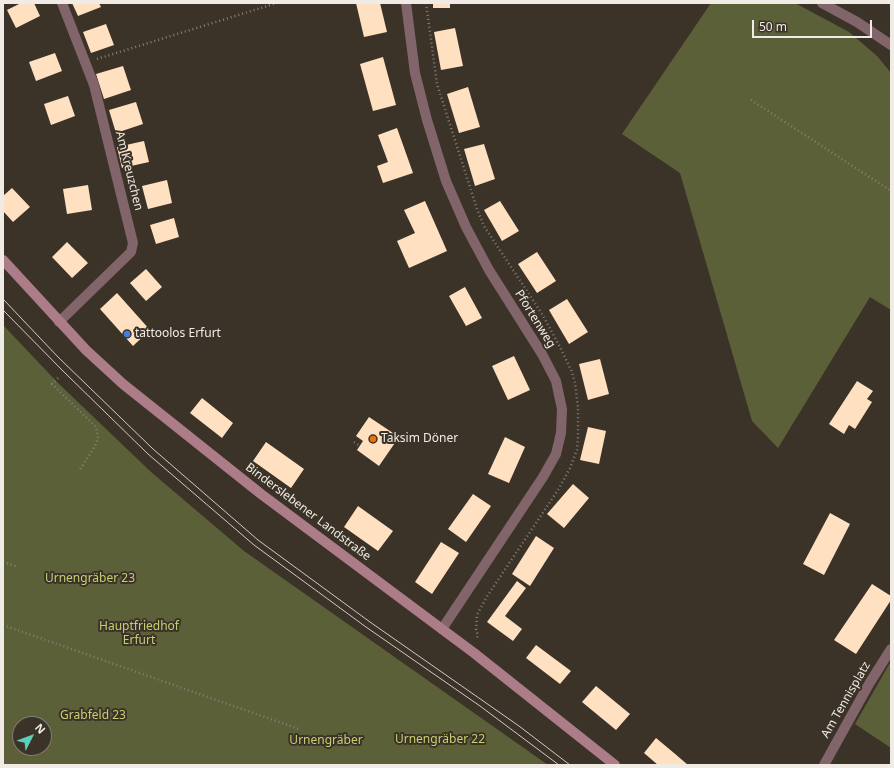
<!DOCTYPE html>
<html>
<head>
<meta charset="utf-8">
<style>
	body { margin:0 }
	#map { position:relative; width:894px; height:768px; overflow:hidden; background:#3c3328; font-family:"Noto Sans",sans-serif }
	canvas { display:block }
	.frame { position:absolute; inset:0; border:4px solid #f0ebe4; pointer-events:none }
	.north { position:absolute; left:12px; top:716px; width:40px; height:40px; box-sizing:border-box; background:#3c3328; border:1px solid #847d73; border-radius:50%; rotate:48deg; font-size:11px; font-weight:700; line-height:16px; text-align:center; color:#f0ebe4 }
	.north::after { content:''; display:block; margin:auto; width:14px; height:18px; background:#5cceba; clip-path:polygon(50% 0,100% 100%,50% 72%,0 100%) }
	.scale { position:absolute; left:752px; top:20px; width:120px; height:18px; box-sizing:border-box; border:2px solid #f0ebe4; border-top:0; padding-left:5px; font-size:12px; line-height:14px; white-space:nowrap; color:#f0ebe4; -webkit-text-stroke:3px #3c3328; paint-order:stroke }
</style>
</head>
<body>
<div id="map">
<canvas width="894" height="768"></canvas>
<div class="frame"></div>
<div class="north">N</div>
<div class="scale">50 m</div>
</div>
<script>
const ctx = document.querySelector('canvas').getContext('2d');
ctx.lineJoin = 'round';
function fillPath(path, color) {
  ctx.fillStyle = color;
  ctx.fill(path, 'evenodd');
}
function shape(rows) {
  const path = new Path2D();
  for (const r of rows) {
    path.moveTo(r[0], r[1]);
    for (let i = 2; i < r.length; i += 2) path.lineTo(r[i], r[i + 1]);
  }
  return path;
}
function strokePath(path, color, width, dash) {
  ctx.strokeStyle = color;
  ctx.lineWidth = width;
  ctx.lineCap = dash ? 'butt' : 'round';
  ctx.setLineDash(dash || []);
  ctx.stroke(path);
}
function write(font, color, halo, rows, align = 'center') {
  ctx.font = font + ' "Noto Sans",sans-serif';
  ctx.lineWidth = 4;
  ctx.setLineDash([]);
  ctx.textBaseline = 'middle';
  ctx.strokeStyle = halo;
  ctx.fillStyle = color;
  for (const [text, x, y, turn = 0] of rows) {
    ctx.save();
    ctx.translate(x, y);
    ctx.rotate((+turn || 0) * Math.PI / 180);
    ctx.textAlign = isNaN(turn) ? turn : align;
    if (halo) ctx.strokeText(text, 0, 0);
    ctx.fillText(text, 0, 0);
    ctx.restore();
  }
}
fillPath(shape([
	[711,3,795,3,849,32,877,56,891,73,891,310,870,297,778,448,752,421,680,173,622,134],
	[3,325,57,382,151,472,244,551,548,765,3,765],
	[20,724,44,724,44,748,20,748],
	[891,661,891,748,855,724]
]), '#5c6039');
fillPath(shape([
	[21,3,34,3,40,16,16,28,7,10],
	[72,3,99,3,101,7,78,16],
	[356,3,380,3,387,32,364,37],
	[433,3,450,3,450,8,433,8],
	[106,24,114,45,91,53,83,32],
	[455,28,463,66,441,70,434,32],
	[55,53,62,71,36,81,29,62],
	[383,57,396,105,373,111,360,64],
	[123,66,131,90,104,99,96,74],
	[468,87,480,127,459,133,447,94],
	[68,96,75,116,51,125,44,104],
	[136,102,143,124,116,133,109,110],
	[397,128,413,173,383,183,377,166,388,162,378,135],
	[144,141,149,162,122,168,117,147],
	[484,144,495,179,475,186,464,149],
	[167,180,172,203,148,209,142,186],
	[88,185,92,210,67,214,63,189],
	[12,188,30,207,13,222,3,211,3,196],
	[425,201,447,251,409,268,397,241,415,233,404,210],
	[500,201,519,231,502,241,484,210],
	[174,218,179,237,156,244,150,225],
	[67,242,88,263,72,278,52,257],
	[537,252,556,281,537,293,518,264],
	[146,269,162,287,146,301,130,283],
	[465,287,482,318,466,326,449,296],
	[117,293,150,330,133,346,100,309],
	[567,299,588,332,569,344,549,310],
	[514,356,530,390,508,400,492,366],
	[600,359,609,394,588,400,579,364],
	[857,381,873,391,867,399,872,402,855,429,849,425,844,434,829,424],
	[202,398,233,423,222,438,190,413],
	[369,417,399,437,379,466,357,450,363,441,356,436],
	[588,427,606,431,599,464,580,460],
	[505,437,525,447,509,483,488,474],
	[266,442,304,469,291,488,253,461],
	[573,484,589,498,564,528,547,514],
	[473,494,491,506,466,542,448,529],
	[358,506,393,531,378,551,344,527],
	[830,513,850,524,824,575,803,564],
	[536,536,554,548,530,586,512,574],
	[441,542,459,553,432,594,415,582],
	[517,581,526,588,505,616,522,629,513,641,487,622],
	[872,584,891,596,891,600,856,654,834,640],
	[536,645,571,671,560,684,526,658],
	[596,686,630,714,616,730,582,702],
	[656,738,674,753,688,765,658,765,644,753]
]), '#ffe1c2');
strokePath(shape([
	[426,3,437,84,477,209,484,226,542,314,560,347,572,372,575,383,578,407,578,437,577,450,570,468,558,490,486,598,477,615,476,629,478,636,476,639],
	[97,59,277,3],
	[751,100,891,191],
	[58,378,52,384,96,427,98,438,95,446,79,471],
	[354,442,360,446],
	[3,562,18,567],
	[3,625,299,729]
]), '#877f76', 2.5, [1, 3]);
strokePath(shape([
	[406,3,415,73,427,120,446,181,466,227,489,270,542,354,556,381,562,409,561,433,556,454,543,477,442,629],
	[822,3,857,22,891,45],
	[59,322,131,252,133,243,94,85,62,3],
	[824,765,869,684,891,649]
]), '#82646b', 10);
strokePath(shape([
	[3,260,86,350,123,384,261,494,474,653,615,765]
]), '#ac7d89', 10);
strokePath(shape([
	[3,299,58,357,153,449,258,540,370,622,519,726,570,765],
	[3,310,64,372,148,454,254,545,366,627,480,706,559,765]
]), '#d0cbc3', 1);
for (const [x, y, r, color] of [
	[127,334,4,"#3f7fe0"],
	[373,439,4,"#e8710a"]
]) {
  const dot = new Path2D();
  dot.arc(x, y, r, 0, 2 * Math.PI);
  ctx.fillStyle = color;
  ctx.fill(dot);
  strokePath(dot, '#3c3328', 1.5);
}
write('12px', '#f0ebe4', '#3c3328', [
	["Am Kreuzchen",129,171,76],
	["Pfortenweg",535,319,58],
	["Binderslebener Landstraße",308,512,37],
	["Am Tennisplatz",846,700,-60]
]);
write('12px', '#f0ebe4', '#3c3328', [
	["tattoolos Erfurt",135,334],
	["Taksim Döner",381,439]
], 'left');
write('12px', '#c7cf71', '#3c3328', [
	["Urnengräber 23",90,579],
	["Hauptfriedhof",139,627],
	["Erfurt",139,641],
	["Grabfeld 23",93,716],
	["Urnengräber 22",440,740],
	["Urnengräber",326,741]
]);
</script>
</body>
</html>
